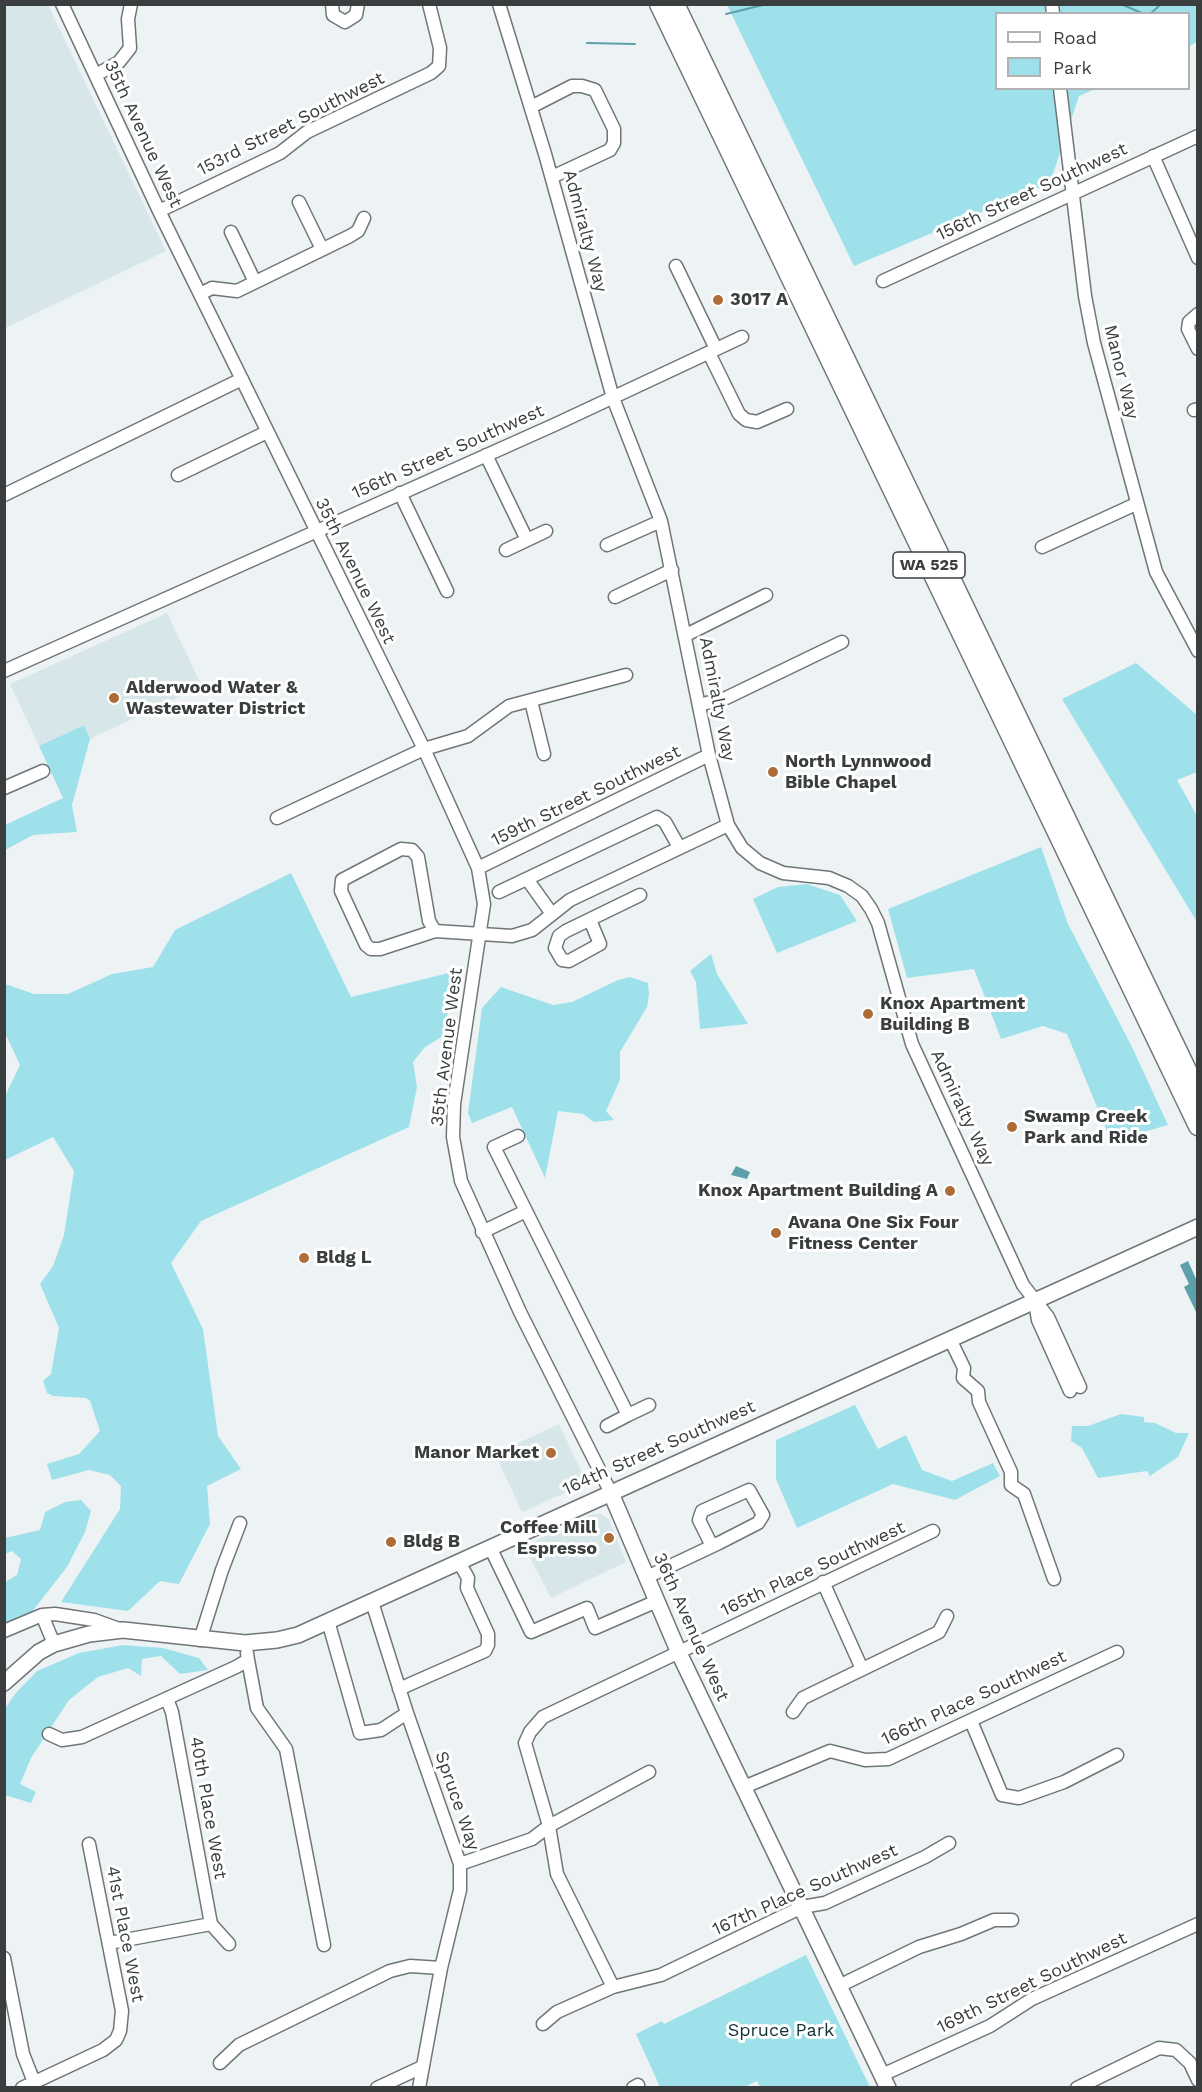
<!DOCTYPE html>
<html>
<head>
<meta charset="utf-8">
<style>
	body { margin:0 }
	#map { position:relative; width:1202px; height:2092px; overflow:hidden; background:#edf3f4; font-family:"Work Sans",sans-serif }
	canvas { display:block }
	.frame { position:absolute; inset:0; border:6px solid #3b3e3e; pointer-events:none }
	.legend { position:absolute; left:995px; top:12px; width:195px; height:78px; box-sizing:border-box; background:#fff; border:2px solid #b1b2b2; margin:0; padding:8px 10px; list-style:none; font-size:18px; color:#3b3e3e }
	.legend li { display:flex; align-items:center; gap:12px; height:30px }
	.legend b { width:30px; border:2px solid #b1b2b2 }
</style>
</head>
<body>
<div id="map">
<canvas width="1202" height="2092"></canvas>
<div class="frame"></div>
<ul class="legend">
<li><b style="height:8px;background:#fff"></b>Road</li>
<li><b style="height:16px;background:#9ee1eb"></b>Park</li>
</ul>
</div>
<script>
const ctx = document.querySelector('canvas').getContext('2d');
ctx.lineJoin = 'round';
function fillPath(path, color) {
  ctx.fillStyle = color;
  ctx.fill(path, 'evenodd');
}
function shape(rows) {
  const path = new Path2D();
  for (const r of rows) {
    path.moveTo(r[0], r[1]);
    for (let i = 2; i < r.length; i += 2) path.lineTo(r[i], r[i + 1]);
  }
  return path;
}
function strokePath(path, color, width, dash) {
  ctx.strokeStyle = color;
  ctx.lineWidth = width;
  ctx.lineCap = dash ? 'butt' : 'round';
  ctx.setLineDash(dash || []);
  ctx.stroke(path);
}
function write(font, color, halo, rows, align = 'center') {
  ctx.font = font + ' "Work Sans",sans-serif';
  ctx.lineWidth = 6;
  ctx.setLineDash([]);
  ctx.textBaseline = 'middle';
  ctx.strokeStyle = halo;
  ctx.fillStyle = color;
  for (const [text, x, y, turn = 0] of rows) {
    ctx.save();
    ctx.translate(x, y);
    ctx.rotate((+turn || 0) * Math.PI / 180);
    ctx.textAlign = isNaN(turn) ? turn : align;
    if (halo) ctx.strokeText(text, 0, 0);
    ctx.fillText(text, 0, 0);
    ctx.restore();
  }
}
fillPath(shape([
	[4,5,48,5,166,251,5,328],
	[167,613,202,686,90,739,84,725,39,746,10,684],
	[559,1424,582,1473,578,1487,522,1512,495,1454],
	[593,1514,601,1514,609,1520,626,1562,551,1598,524,1546]
]), '#d7e7e9');
fillPath(shape([
	[727,5,1197,5,1197,42,1189,46,1188,14,996,14,996,88,1095,89,1079,96,1050,183,854,266],
	[1136,663,1197,715,1197,772,1177,780,1197,816,1197,922,1062,699],
	[84,725,90,739,72,805,77,832,33,835,5,850,5,825,63,798,39,746],
	[1041,847,1068,924,1132,1047,1168,1125,1111,1141,1067,1034,1043,1026,1001,1039,974,969,907,978,888,909],
	[291,873,351,997,457,971,443,1036,425,1047,413,1062,417,1087,409,1127,201,1221,171,1263,203,1329,218,1436,241,1469,207,1486,210,1524,179,1584,160,1581,128,1611,61,1602,120,1509,121,1486,110,1475,89,1470,52,1480,47,1464,79,1454,100,1431,90,1401,86,1398,53,1396,47,1393,43,1381,51,1374,59,1328,40,1284,53,1266,64,1235,74,1171,53,1137,5,1160,5,1096,20,1065,5,1033,5,984,34,994,68,994,112,974,153,967,175,930],
	[807,884,840,895,857,921,777,953,753,899,778,887],
	[711,954,717,974,748,1024,700,1029,696,982,690,971],
	[630,977,648,983,649,994,647,1007,620,1052,620,1080,606,1111,614,1120,594,1122,583,1114,558,1111,545,1178,512,1107,472,1123,468,1113,482,1008,501,987,553,1005,572,1002,618,980],
	[855,1405,878,1449,906,1435,922,1470,952,1481,993,1463,1000,1476,955,1500,893,1484,797,1528,776,1479,776,1440],
	[1121,1414,1144,1417,1144,1422,1155,1423,1176,1433,1189,1433,1178,1457,1150,1476,1147,1471,1098,1478,1082,1448,1071,1441,1072,1426,1088,1426],
	[81,1500,91,1511,85,1532,67,1567,31,1613,5,1623,5,1582,17,1575,21,1559,12,1551,5,1554,5,1538,40,1530,45,1512,65,1502],
	[123,1645,163,1648,199,1658,208,1670,180,1674,161,1656,142,1659,141,1676,128,1668,98,1677,69,1700,31,1758,20,1784,36,1792,31,1803,5,1795,4,1710,15,1694,37,1671,79,1653],
	[806,1955,870,2087,760,2087,757,2081,744,2087,660,2087,636,2034,662,2021,664,2024]
]), '#9ee1eb');
fillPath(shape([
	[736,1166,750,1172,747,1179,731,1175],
	[1188,1261,1197,1281,1197,1314,1184,1287,1189,1284,1180,1265]
]), '#5ca0aa');
strokePath(shape([
	[1121,4,1144,14],
	[726,14,767,4],
	[1150,14,1161,4],
	[587,43,635,44]
]), '#5ca0aa', 2);
const minor = shape([
	[62,4,159,211,424,749,478,868,484,904,454,1104,453,1137,461,1181,520,1312,610,1491],
	[332,4,333,15,345,22,356,15,358,4],
	[499,4,545,154,613,398,661,521,709,755,728,825,742,848,760,863,783,873,829,878,848,886,862,896,871,909,878,923,912,1044,1023,1285,1048,1317,1080,1387],
	[1052,4,1053,14],
	[96,75,119,62,130,48,128,19,131,4],
	[1060,88,1085,296,1094,343,1156,572,1198,651],
	[531,107,572,86,582,86,595,90,614,129,614,143,610,150,552,177],
	[1153,156,1198,258],
	[299,202,322,249],
	[159,211,280,153,307,132,431,73,439,66,440,48,429,4],
	[231,232,255,282],
	[676,266,716,349],
	[883,281,1198,136],
	[200,294,212,288,237,291,350,236,358,231,364,218],
	[1198,314,1189,322,1188,329,1198,349],
	[709,353,739,414,746,420,757,422,787,409],
	[1194,410,1198,409],
	[486,455,527,540],
	[178,475,267,432],
	[400,493,447,591],
	[4,495,242,379],
	[607,545,661,521],
	[1042,547,1136,504],
	[506,550,546,531],
	[615,597,672,570],
	[686,635,766,595],
	[4,671,554,425,742,337],
	[531,701,544,754],
	[699,705,726,698,842,642],
	[4,788,43,771],
	[277,818,424,749,468,736,509,706,626,675],
	[478,868,709,755],
	[527,879,552,914],
	[499,892,657,817,665,822,679,847],
	[590,920,600,944,569,961,562,960,555,948,559,936,566,931,640,895],
	[435,931,429,921,418,857,412,850,401,849,342,880,341,891,366,945,371,949,380,949,435,931,512,936,532,930,570,900,728,825],
	[518,1136,494,1147,526,1211],
	[482,1232,526,1211,628,1415,649,1405],
	[1035,1302,1038,1320,1070,1391],
	[950,1339,964,1368,963,1378,978,1391,979,1402,1011,1472,1011,1485,1024,1494,1054,1579],
	[607,1426,628,1415],
	[490,1547,531,1632,587,1608,595,1628,657,1601],
	[647,1577,719,1543,758,1523,763,1515,749,1490,702,1511,699,1520,712,1546],
	[823,1582,862,1669],
	[372,1602,407,1713,460,1864,460,1890,441,1968,419,2088],
	[42,1615,54,1644],
	[328,1621,360,1733,381,1730,407,1713],
	[4,1631,42,1615,55,1614,94,1620,122,1630],
	[200,1640,222,1570,240,1523],
	[248,1660,257,1708,286,1749,324,1945],
	[399,1689,485,1651,488,1645,488,1634,467,1588,468,1578,459,1562],
	[167,1699,172,1712,211,1924],
	[793,1712,803,1698,939,1632,947,1616],
	[971,1721,1002,1795,1019,1798,1064,1782,1117,1755],
	[49,1734,62,1740,82,1737,236,1667,248,1660,247,1653],
	[744,1787,830,1751,865,1760,888,1759,1117,1652],
	[460,1864,532,1839,549,1826,649,1772],
	[211,1924,229,1944],
	[109,1943,211,1924],
	[4,1958,23,2054,34,2082],
	[841,1985,919,1947,961,1934,994,1920,1012,1920],
	[613,1987,557,1874,549,1826,525,1743,530,1732,543,1717,933,1531],
	[543,2024,557,2012,613,1987,661,1975,802,1907,825,1903,925,1857,949,1843],
	[220,2063,239,2045,390,1971,410,1966,441,1968],
	[882,2075,990,2026,1032,1999,1198,1924],
	[22,2088,103,2050,116,2040,120,2031,122,2011,89,1844],
	[377,2088,422,2067],
	[633,2088,638,2085],
	[1077,2088,1159,2048,1176,2050,1190,2063,1198,2080]
]);
const major = shape([
	[610,1491,679,1653,888,2088],
	[4,1683,39,1652,54,1644,89,1634,123,1630,245,1643,277,1640,298,1635,1198,1227]
]);
const highway = shape([
	[659,4,1198,1126],
	[675,4,1198,1093]
]);
strokePath(minor, '#707677', 15);
strokePath(major, '#707677', 18);
strokePath(highway, '#707677', 21);
strokePath(minor, '#fff', 12);
strokePath(major, '#fff', 15);
strokePath(highway, '#fff', 18);
for (const [x, y, r, color] of [
	[718,300,6,"#ae6c37"],
	[114,698,6,"#ae6c37"],
	[773,772,6,"#ae6c37"],
	[868,1014,6,"#ae6c37"],
	[1012,1127,6,"#ae6c37"],
	[950,1191,6,"#ae6c37"],
	[776,1233,6,"#ae6c37"],
	[304,1258,6,"#ae6c37"],
	[551,1453,6,"#ae6c37"],
	[609,1538,6,"#ae6c37"],
	[391,1542,6,"#ae6c37"]
]) {
  const dot = new Path2D();
  dot.arc(x, y, r, 0, 2 * Math.PI);
  ctx.fillStyle = color;
  ctx.fill(dot);
  strokePath(dot, '#fff', 2);
}
for (const [x, y, w] of [
	[929,565,72]
]) {
  const box = new Path2D();
  box.roundRect(x - w / 2, y - 13, w, 26, 4.5);
  ctx.fillStyle = '#fff';
  ctx.fill(box);
  strokePath(box, '#3b3e3e', 1.5);
}
write('bold 16px', '#3b3e3e', null, [
	["WA 525",929,565]
]);
write('18px', '#3b3e3e', '#fff', [
	["153rd Street Southwest",291,124,-27],
	["35th Avenue West",143,134,65],
	["156th Street Southwest",1032,192,-25],
	["Admiralty Way",585,231,75],
	["Manor Way",1121,372,76],
	["156th Street Southwest",448,452,-24],
	["35th Avenue West",355,571,64],
	["Admiralty Way",717,699,79],
	["159th Street Southwest",586,796,-26],
	["35th Avenue West",447,1047,-83],
	["Admiralty Way",962,1108,65],
	["164th Street Southwest",659,1448,-24],
	["165th Place Southwest",813,1569,-25],
	["36th Avenue West",691,1627,66],
	["166th Place Southwest",974,1698,-25],
	["Spruce Way",457,1801,71],
	["40th Place West",208,1808,80],
	["167th Place Southwest",805,1890,-24],
	["41st Place West",125,1934,79],
	["169th Street Southwest",1032,1983,-26]
]);
write('bold 18px', '#3b3e3e', '#fff', [
	["3017 A",730,300],
	["Alderwood Water &",126,688],
	["Wastewater District",126,709],
	["North Lynnwood",785,762],
	["Bible Chapel",785,783],
	["Knox Apartment",880,1004],
	["Building B",880,1025],
	["Swamp Creek",1024,1117],
	["Park and Ride",1024,1138],
	["Knox Apartment Building A",938,1191,"right"],
	["Avana One Six Four",788,1223],
	["Fitness Center",788,1244],
	["Bldg L",316,1258],
	["Manor Market",539,1453,"right"],
	["Coffee Mill",597,1528,"right"],
	["Espresso",597,1549,"right"],
	["Bldg B",403,1542]
], 'left');
write('18px', '#103237', '#fff', [
	["Spruce Park",781,2031]
]);
</script>
</body>
</html>
